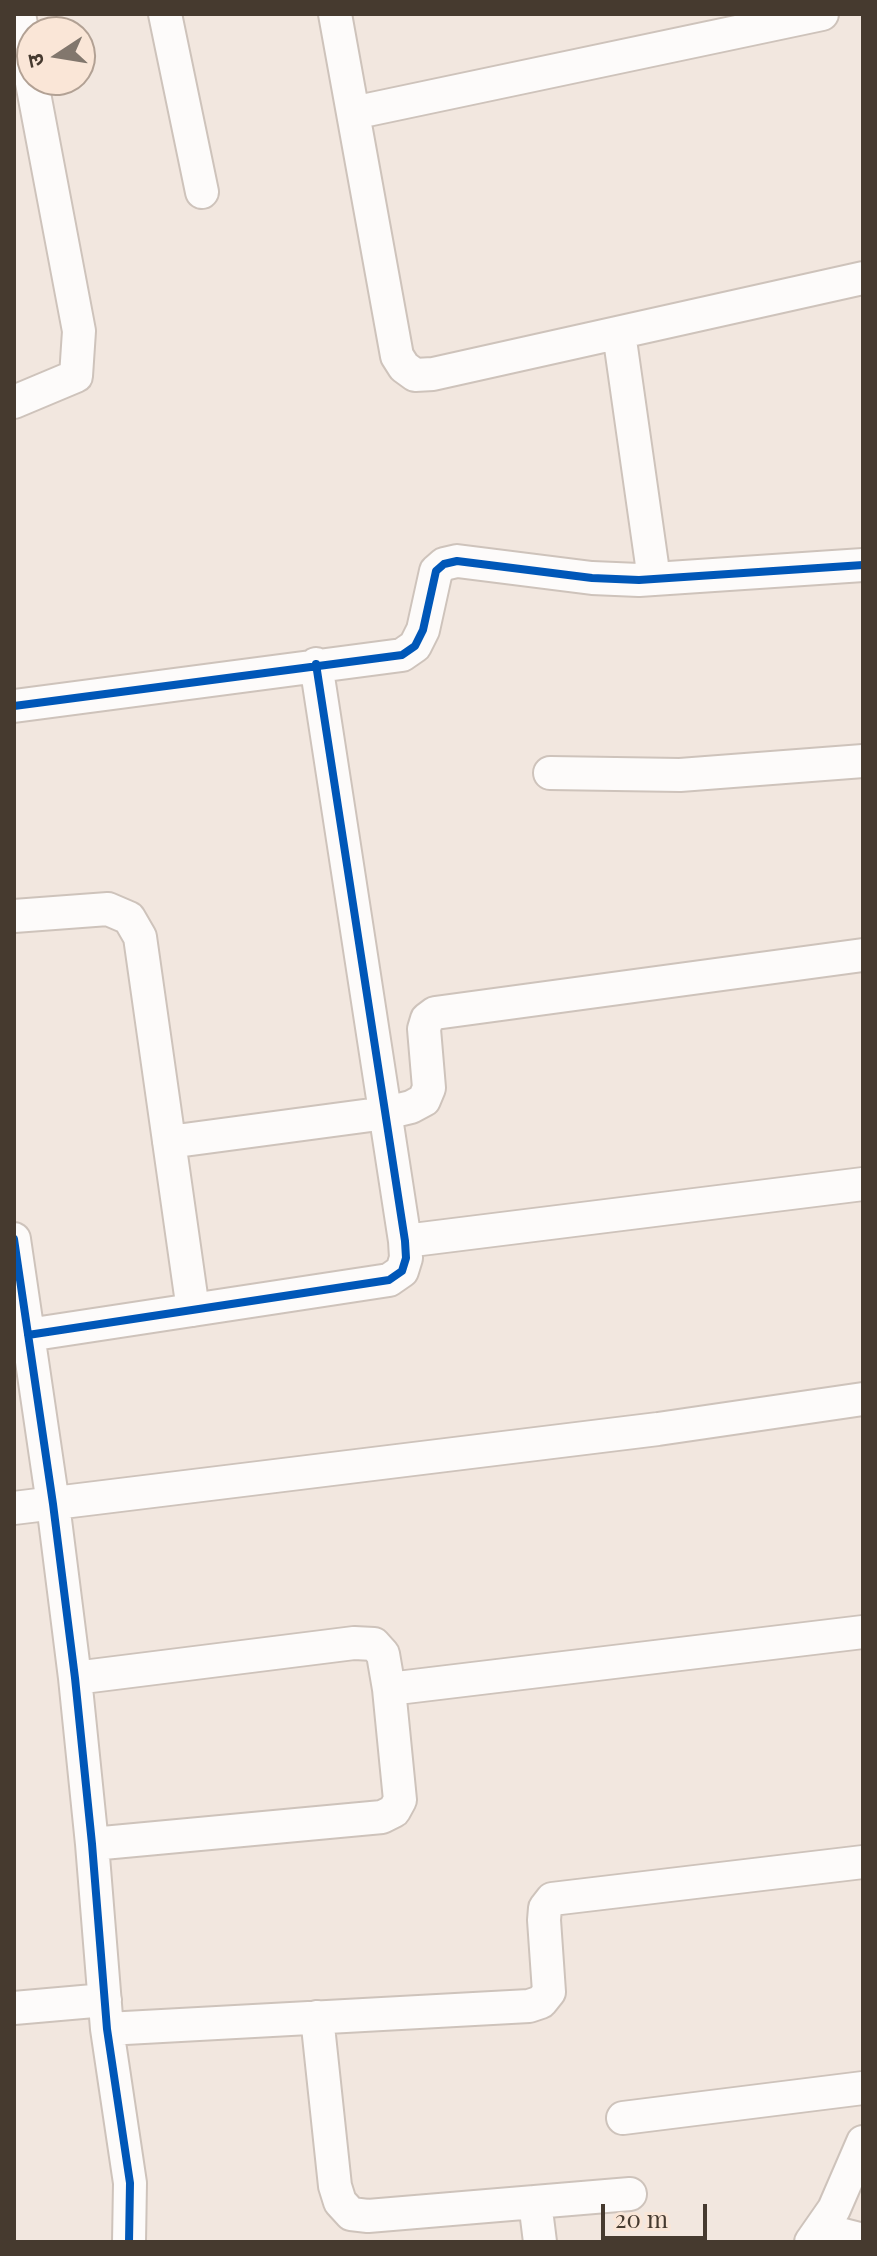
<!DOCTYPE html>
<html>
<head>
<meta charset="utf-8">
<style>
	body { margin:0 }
	#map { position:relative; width:877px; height:2256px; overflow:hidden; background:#f2e7df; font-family:"Playfair Display","Noto Sans Devanagari",serif }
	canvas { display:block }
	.frame { position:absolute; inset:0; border:16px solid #463a2f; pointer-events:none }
	.north { position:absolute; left:16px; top:16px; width:80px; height:80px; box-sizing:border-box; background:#fae6d7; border:2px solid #b2a194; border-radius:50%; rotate:258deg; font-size:22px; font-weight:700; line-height:32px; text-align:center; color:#463a2f }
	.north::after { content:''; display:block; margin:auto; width:28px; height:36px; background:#82776d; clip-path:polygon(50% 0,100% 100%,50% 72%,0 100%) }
	.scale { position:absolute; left:601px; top:2204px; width:106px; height:36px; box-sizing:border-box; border:4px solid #463a2f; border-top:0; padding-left:10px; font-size:24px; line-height:28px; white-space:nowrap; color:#463a2f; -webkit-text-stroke:6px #fae6d7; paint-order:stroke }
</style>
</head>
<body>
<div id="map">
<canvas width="877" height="2256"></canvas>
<div class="frame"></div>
<div class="north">उ</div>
<div class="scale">20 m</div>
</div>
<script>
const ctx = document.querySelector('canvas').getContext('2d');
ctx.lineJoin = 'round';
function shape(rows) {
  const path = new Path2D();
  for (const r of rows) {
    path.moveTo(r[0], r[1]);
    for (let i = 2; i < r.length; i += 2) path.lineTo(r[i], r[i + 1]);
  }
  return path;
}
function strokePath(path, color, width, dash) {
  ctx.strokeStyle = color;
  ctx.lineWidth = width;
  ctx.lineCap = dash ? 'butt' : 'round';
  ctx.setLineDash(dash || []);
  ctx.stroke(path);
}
const street = shape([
	[165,14,202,192],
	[335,14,397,356,404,367,415,375,433,374,863,278],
	[353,113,822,14],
	[619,333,654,579],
	[14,402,76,376,79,331,19,14],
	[14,706,402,655,415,646,423,630,436,571,444,564,457,561,592,578,639,580,863,565],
	[550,773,680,775,863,761],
	[14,916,108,909,129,918,140,937,193,1310],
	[169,1142,386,1113,411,1107,424,1100,429,1088,424,1029,427,1019,435,1013,863,955],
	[14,1239,53,1504,75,1678,92,1844,107,2029,130,2183,129,2242],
	[405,1241,863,1184],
	[28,1335,389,1280,402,1271,406,1258,405,1241,316,664],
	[14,1508,658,1429,863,1399],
	[75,1678,354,1643,374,1644,383,1654,389,1689,400,1800,394,1811,382,1817,92,1844],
	[389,1689,863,1632],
	[14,2008,105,2000],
	[317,2017,335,2186,340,2202,351,2214,368,2216,630,2194],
	[107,2029,529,2006,541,2002,549,1992,544,1920,545,1908,552,1899,863,1862],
	[623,2118,863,2088],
	[535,2202,540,2242],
	[820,2229,863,2240],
	[811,2242,834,2209,863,2142]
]);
strokePath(street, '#cec3bb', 36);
strokePath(street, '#fdfbfa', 32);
strokePath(shape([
	[14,706,402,655,415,646,423,630,436,571,444,564,457,561,592,578,639,580,863,565],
	[14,1239,53,1504,75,1678,92,1844,107,2029,130,2183,129,2242],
	[28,1335,389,1280,402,1271,406,1258,405,1241,316,664]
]), '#0057b8', 8);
</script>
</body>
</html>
